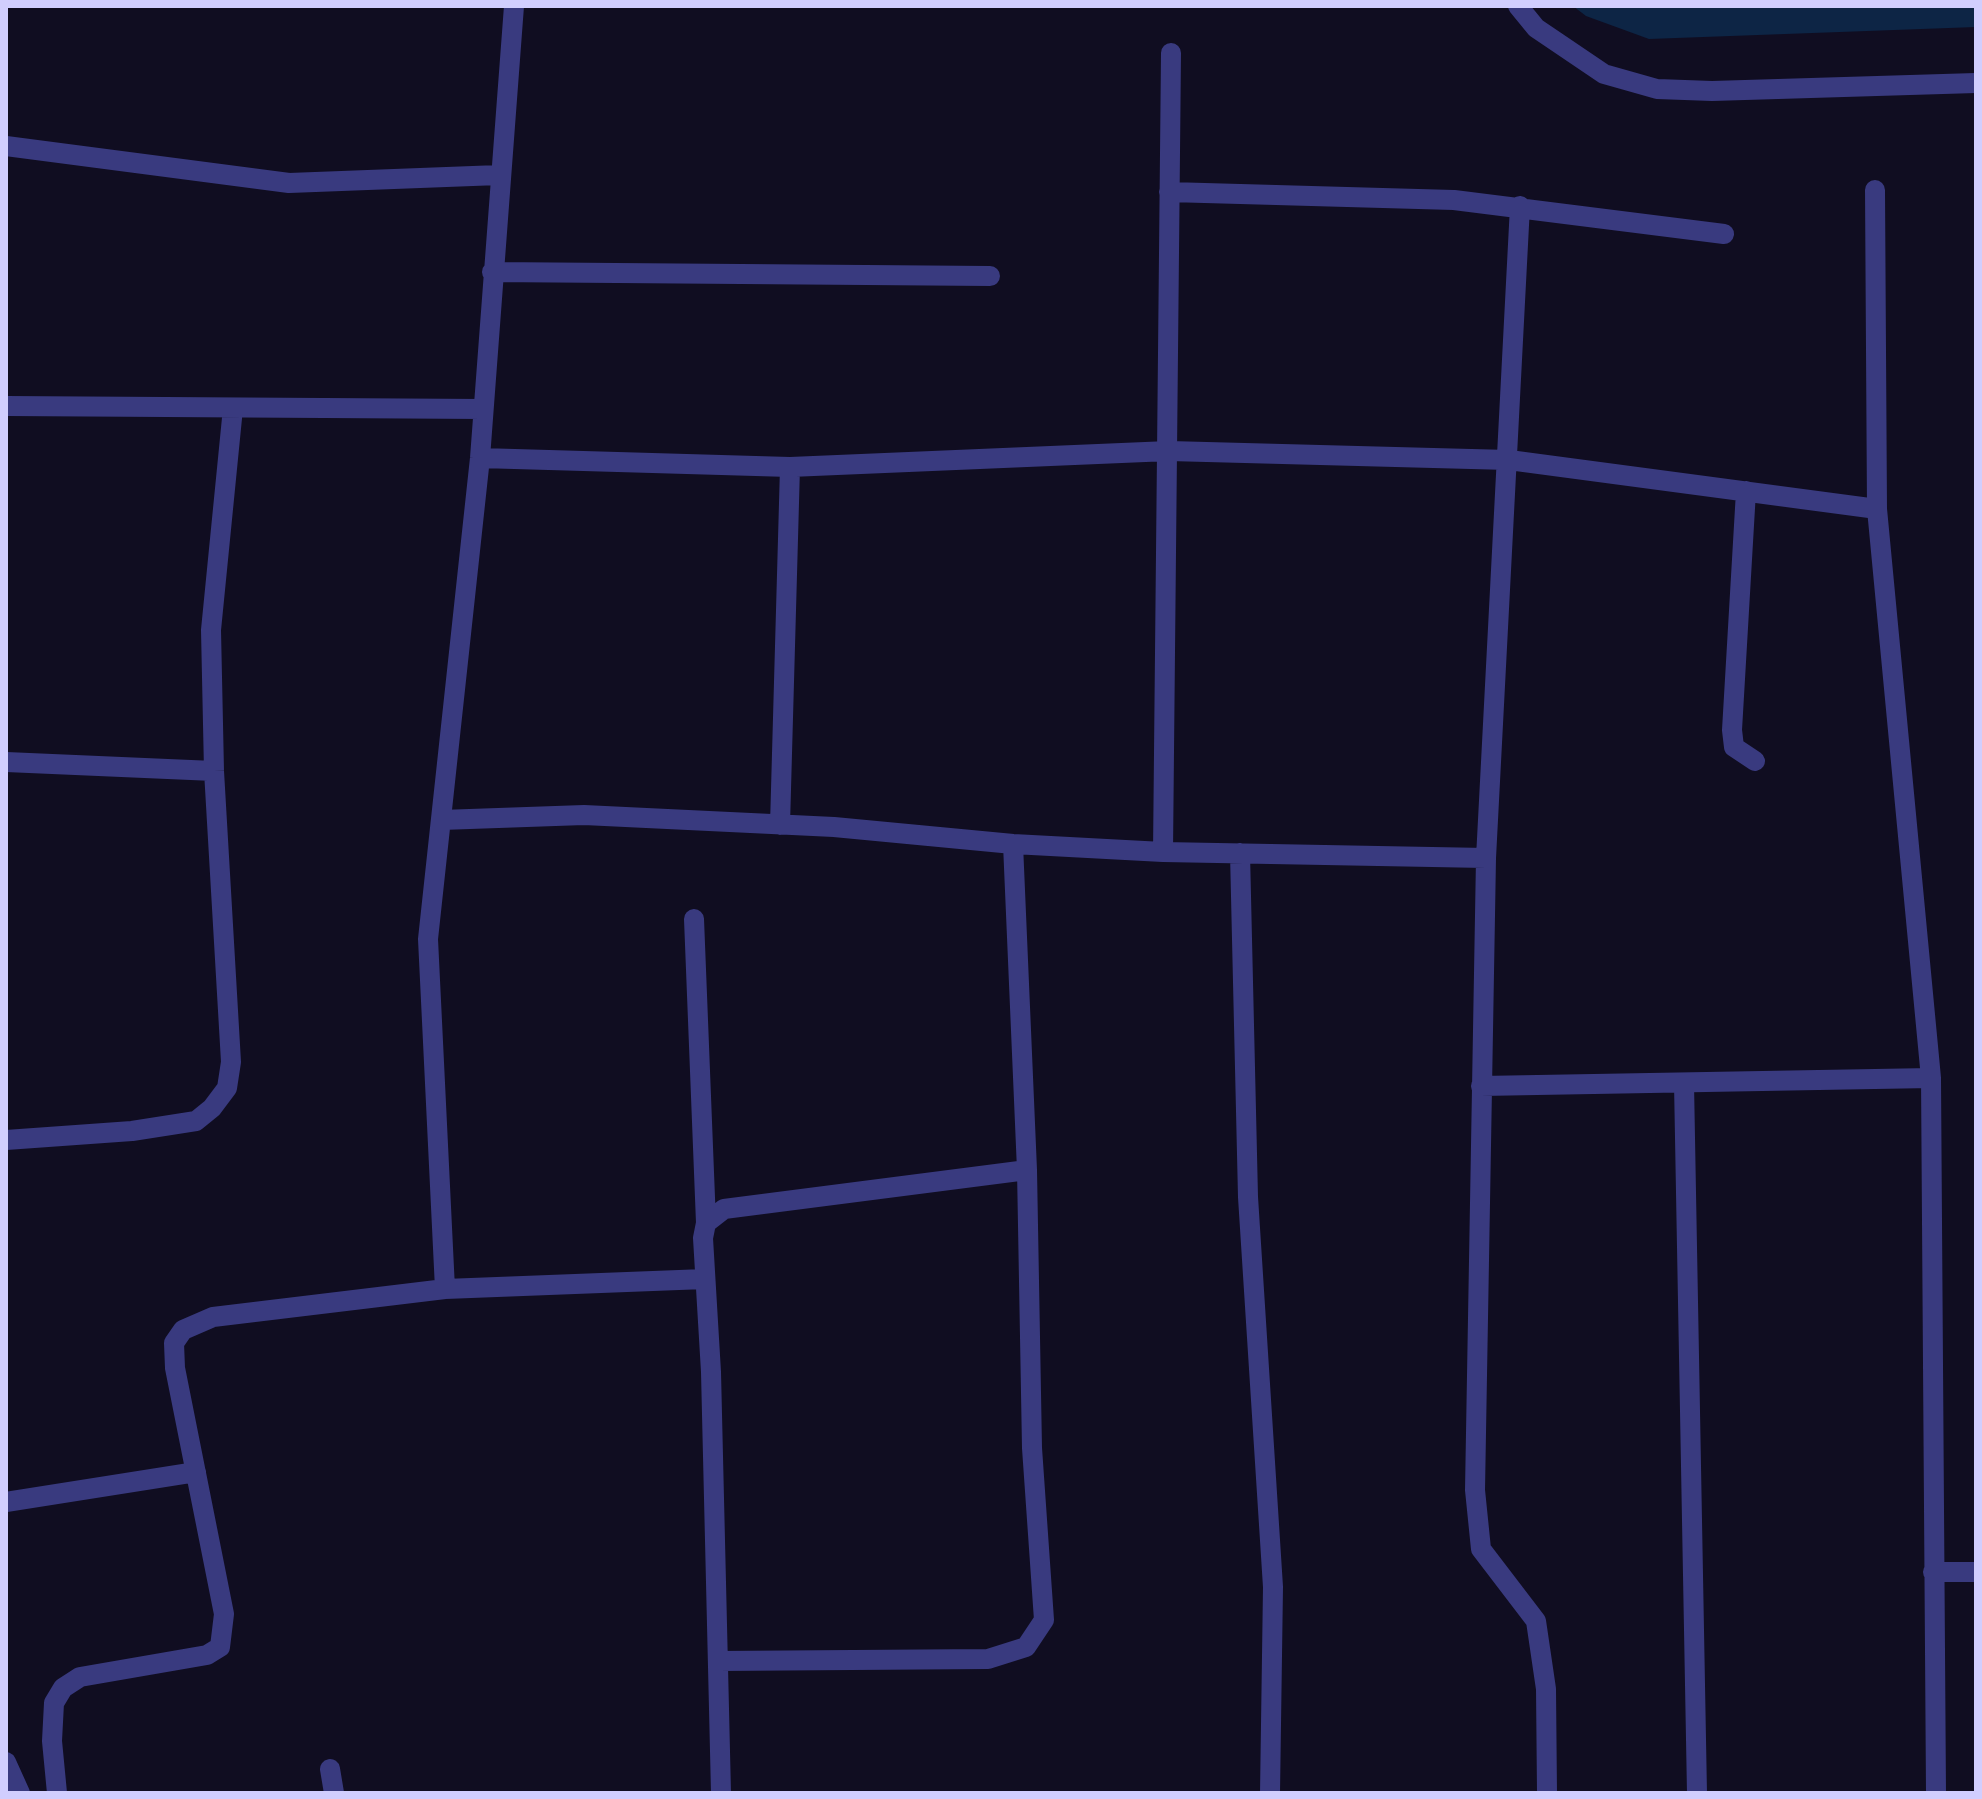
<!DOCTYPE html>
<html>
<head>
<meta charset="utf-8">
<style>
	body { margin:0 }
	#map { position:relative; width:1982px; height:1799px; overflow:hidden; background:#100d21; font-family:Manrope,sans-serif }
	canvas { display:block }
	.frame { position:absolute; inset:0; border:8px solid #d1cefe; pointer-events:none }
</style>
</head>
<body>
<div id="map">
<canvas width="1982" height="1799"></canvas>
<div class="frame"></div>
</div>
<script>
const ctx = document.querySelector('canvas').getContext('2d');
ctx.lineJoin = 'round';
function fillPath(path, color) {
  ctx.fillStyle = color;
  ctx.fill(path, 'evenodd');
}
function shape(rows) {
  const path = new Path2D();
  for (const r of rows) {
    path.moveTo(r[0], r[1]);
    for (let i = 2; i < r.length; i += 2) path.lineTo(r[i], r[i + 1]);
  }
  return path;
}
function strokePath(path, color, width, dash) {
  ctx.strokeStyle = color;
  ctx.lineWidth = width;
  ctx.lineCap = dash ? 'butt' : 'round';
  ctx.setLineDash(dash || []);
  ctx.stroke(path);
}
fillPath(shape([
	[1573,6,1976,6,1976,27,1649,39,1586,16]
]), '#0d2545');
strokePath(shape([
	[1518,6,1536,28,1604,74,1657,89,1712,91,1976,83],
	[6,146,289,183,499,175],
	[1875,190,1877,509,1931,1078,1936,1793],
	[1169,192,1454,200,1724,234],
	[1520,206,1486,858,1475,1490,1481,1549,1536,1621,1546,1689,1547,1793],
	[492,272,990,276],
	[6,406,483,409],
	[480,458,790,467,1169,451,1509,460,1877,509],
	[1746,491,1732,730,1734,747,1755,761],
	[6,762,214,771],
	[441,820,584,815,834,827,1013,844,1163,852,1486,858],
	[780,825,790,467],
	[1163,852,1171,53],
	[1240,853,1248,1197,1273,1587,1270,1793],
	[694,919,706,1223],
	[1684,1083,1697,1793],
	[1481,1086,1931,1078],
	[6,1140,132,1131,196,1121,212,1108,227,1088,231,1062,214,771,211,630,233,408],
	[445,1289,428,939,480,458,514,6],
	[6,1502,196,1472],
	[1933,1572,1976,1572],
	[718,1661,988,1659,1026,1647,1044,1620,1032,1448,1027,1170],
	[6,1762,20,1793],
	[330,1769,334,1793],
	[57,1793,52,1741,54,1703,63,1688,80,1677,207,1655,220,1647,224,1614,175,1368,174,1343,183,1330,213,1317,445,1289,705,1279],
	[721,1793,711,1372,703,1238,706,1223,724,1209,1027,1170,1013,844]
]), '#393a7f', 20);
</script>
</body>
</html>
